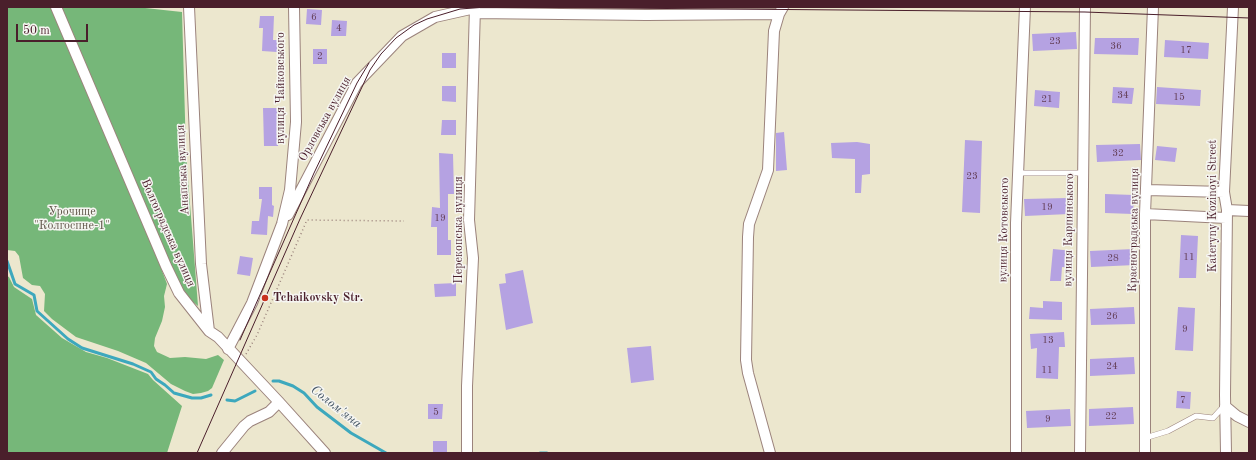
<!DOCTYPE html>
<html>
<head>
<meta charset="utf-8">
<style>
	body { margin:0 }
	#map { position:relative; width:1256px; height:460px; overflow:hidden; background:#ece7ce; font-family:"Old Standard TT",serif }
	canvas { display:block }
	.frame { position:absolute; inset:0; border:8px solid #4a1f2b; pointer-events:none }
	.scale { position:absolute; left:16px; top:24px; width:72px; height:18px; box-sizing:border-box; border:2px solid #4a1f2b; border-top:0; padding-left:5px; font-size:12px; line-height:14px; white-space:nowrap; color:#4a1f2b; -webkit-text-stroke:3px #f6f6f2; paint-order:stroke }
</style>
</head>
<body>
<div id="map">
<canvas width="1256" height="460"></canvas>
<div class="frame"></div>
<div class="scale">50 m</div>
</div>
<script>
const ctx = document.querySelector('canvas').getContext('2d');
ctx.lineJoin = 'round';
function fillPath(path, color) {
  ctx.fillStyle = color;
  ctx.fill(path, 'evenodd');
}
function shape(rows) {
  const path = new Path2D();
  for (const r of rows) {
    path.moveTo(r[0], r[1]);
    for (let i = 2; i < r.length; i += 2) path.lineTo(r[i], r[i + 1]);
  }
  return path;
}
function strokePath(path, color, width, dash) {
  ctx.strokeStyle = color;
  ctx.lineWidth = width;
  ctx.lineCap = dash ? 'butt' : 'round';
  ctx.setLineDash(dash || []);
  ctx.stroke(path);
}
function write(font, color, halo, rows, align = 'center') {
  ctx.font = font + ' "Old Standard TT",serif';
  ctx.lineWidth = 3;
  ctx.setLineDash([]);
  ctx.textBaseline = 'middle';
  ctx.strokeStyle = halo;
  ctx.fillStyle = color;
  for (const [text, x, y, turn = 0] of rows) {
    ctx.save();
    ctx.translate(x, y);
    ctx.rotate((+turn || 0) * Math.PI / 180);
    ctx.textAlign = isNaN(turn) ? turn : align;
    if (halo) ctx.strokeText(text, 0, 0);
    ctx.fillText(text, 0, 0);
    ctx.restore();
  }
}
fillPath(shape([
	[7,7,53,7,154,249,167,284,164,296,165,307,162,321,155,338,154,346,157,352,170,358,185,357,206,359,218,355,224,360,212,388,208,391,201,393,193,394,185,391,171,384,146,363,118,351,76,337,52,319,44,311,45,294,40,286,32,285,23,278,19,256,15,251,7,250],
	[61,7,136,7,182,12,186,153,198,306,186,296,175,277],
	[7,276,9,277,14,287,32,299,36,315,62,338,86,352,107,358,148,374,153,380,182,406,167,453,7,453]
]), '#76b779');
strokePath(shape([
	[7,261,15,284,34,295,37,311,68,339,82,348,133,364,151,372,156,379,165,385,174,393,192,398,201,398,211,395],
	[273,381,279,381,293,386,304,393,317,407,351,433,386,453],
	[227,400,235,401,255,391],
	[540,453,547,453]
]), '#3da8bd', 3);
fillPath(shape([
	[307,9,322,10,321,25,306,24],
	[260,16,274,16,273,40,277,40,277,52,262,51,263,28,259,28],
	[332,20,347,21,346,36,331,36],
	[1076,32,1077,49,1033,51,1032,34],
	[1095,38,1139,38,1138,55,1094,54],
	[1165,40,1209,43,1208,59,1164,57],
	[313,49,327,49,327,64,313,64],
	[442,53,456,53,456,68,442,68],
	[442,86,456,86,456,102,442,101],
	[1113,87,1134,88,1132,104,1112,103],
	[1157,87,1201,90,1200,106,1156,104],
	[1035,90,1060,92,1059,108,1034,106],
	[263,108,277,108,278,146,264,146],
	[442,120,456,120,456,135,441,135],
	[784,132,787,170,776,171,776,133],
	[965,140,982,141,980,213,962,212],
	[857,142,870,144,870,174,862,175,861,193,855,193,855,159,832,158,831,143],
	[1140,144,1141,160,1097,162,1096,145],
	[1157,146,1177,148,1175,162,1155,160],
	[439,153,453,154,454,194,448,194,448,240,451,240,451,255,437,255,437,227,431,227,432,207,440,208],
	[259,187,272,187,272,205,274,206,273,217,268,216,267,235,251,234,252,221,259,221,262,199,259,199],
	[1105,194,1134,195,1133,214,1105,213],
	[1068,198,1069,214,1025,216,1024,199],
	[1181,235,1198,236,1196,278,1179,278],
	[1053,249,1073,251,1072,268,1062,267,1061,281,1050,281],
	[1134,249,1135,265,1091,267,1090,251],
	[240,256,253,258,250,276,237,274],
	[523,270,533,323,506,330,499,284,506,283,505,274],
	[456,283,456,296,435,297,434,284],
	[1043,301,1062,302,1062,320,1029,319,1030,307,1043,308],
	[1134,307,1135,324,1091,325,1090,309],
	[1178,307,1195,308,1193,351,1175,350],
	[1064,332,1065,347,1059,347,1058,379,1036,378,1037,348,1031,349,1030,334],
	[651,346,654,380,631,383,627,348],
	[1134,357,1135,374,1090,376,1090,359],
	[1177,391,1191,392,1190,409,1176,408],
	[428,404,443,404,442,419,428,419],
	[1133,407,1134,424,1089,426,1089,409],
	[1070,409,1071,426,1027,428,1026,411],
	[433,441,447,441,447,453,433,453]
]), '#b5a2e2');
const lane = shape([
	[1018,173,1083,173],
	[1145,438,1168,431,1196,416,1213,418,1224,406]
]);
const street = shape([
	[56,7,166,266,179,293,209,331,218,337,279,402,325,453],
	[189,7,201,264,209,331],
	[475,13,646,15,779,14],
	[1147,190,1224,192],
	[1227,210,1249,211],
	[1145,214,1226,218],
	[288,215,357,83,402,36,435,17,475,8],
	[228,349,252,303,282,224,290,190,296,122,294,7],
	[1225,406,1237,416,1249,422],
	[222,453,244,426,250,421,269,412,279,402],
	[467,453,467,386,473,258,469,220,475,7],
	[770,453,748,373,746,360,748,237,749,224,768,170,774,31,779,14,783,7],
	[1016,453,1016,223,1025,7],
	[1080,453,1085,7],
	[1145,453,1145,214,1153,7],
	[1226,453,1225,395,1227,210,1224,192,1233,7]
]);
strokePath(lane, '#9b837c', 6);
strokePath(street, '#9b837c', 12);
strokePath(shape([
	[246,354,257,335,307,220,404,221]
]), '#9b837c', 1.5, [1, 3]);
strokePath(lane, '#fff', 5);
strokePath(street, '#fff', 10);
strokePath(shape([
	[240,340,314,173,357,83,369,63],
	[197,453,300,219,370,70,381,54,396,38,414,25,427,19,460,9,487,7,1085,12,1249,18]
]), '#4a1f2b', 1);
for (const [x, y, r, color] of [
	[265,298,4,"#c8321e"]
]) {
  const dot = new Path2D();
  dot.arc(x, y, r, 0, 2 * Math.PI);
  ctx.fillStyle = color;
  ctx.fill(dot);
  strokePath(dot, '#f6f6f2', 1.5);
}
write('10px', '#654059', null, [
	["6",314,17],
	["4",339,28],
	["23",1055,41],
	["36",1116,46],
	["17",1186,50],
	["2",320,56],
	["34",1123,95],
	["15",1179,97],
	["21",1047,99],
	["32",1118,153],
	["23",972,176],
	["19",1047,207],
	["19",440,218],
	["11",1189,257],
	["28",1113,258],
	["26",1112,316],
	["9",1185,329],
	["13",1048,340],
	["24",1112,366],
	["11",1047,370],
	["7",1183,400],
	["5",436,412],
	["22",1111,416],
	["9",1048,419]
]);
write('12px', '#4a1f2b', '#f6f6f2', [
	["вулиця Чайковського",281,88,-90],
	["Орловська вулиця",325,119,-61],
	["Анапська вулиця",183,170,-93],
	["Kateryny Kozinoyi Street",1213,206,-90],
	["Перекопська вулиця",459,230,-90],
	["вулиця Котовського",1004,230,-89],
	["вулиця Карпинського",1069,230,-89],
	["Красноградська вулиця",1134,230,-89],
	["Волгоградська вулиця",168,233,66]
]);
write('12px', '#605649', '#f6f6f2', [
	["Урочище",72,212],
	["\"Колгоспне-1\"",72,226]
]);
write('bold 12px', '#4a1f2b', '#f6f6f2', [
	["Tchaikovsky Str.",273,298]
], 'left');
write('italic 13px', '#455665', '#f6f6f2', [
	["Солом'яна",336,407,38]
]);
</script>
</body>
</html>
